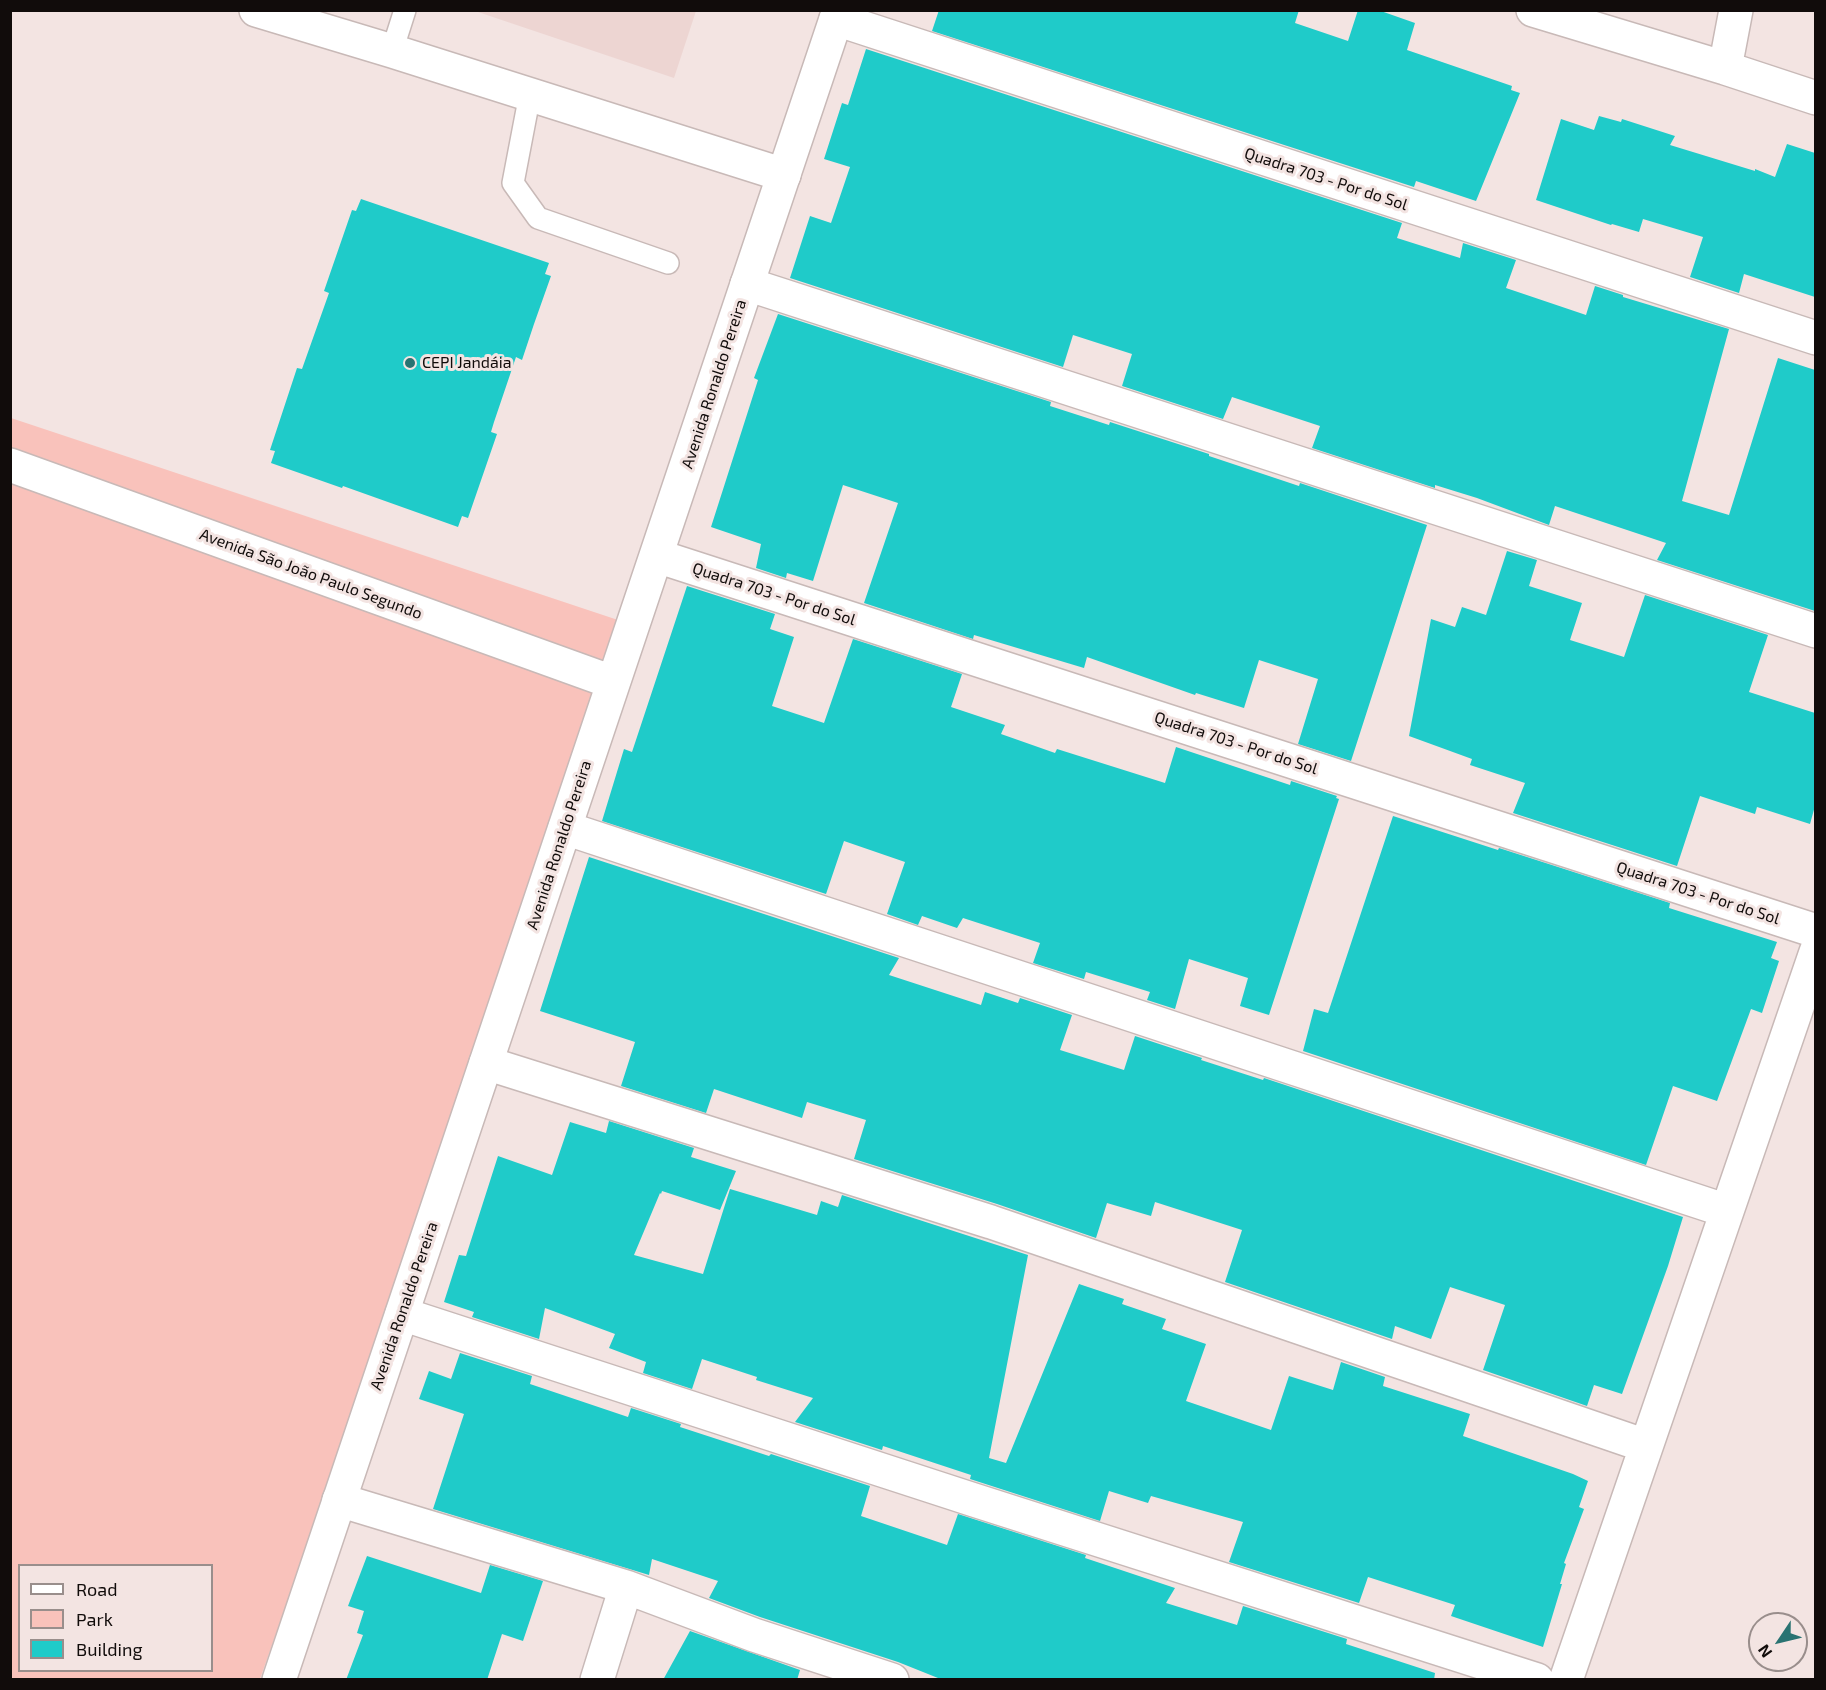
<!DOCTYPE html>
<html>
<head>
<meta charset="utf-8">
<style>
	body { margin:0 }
	#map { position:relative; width:1826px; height:1690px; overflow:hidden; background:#f3e4e2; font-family:"Exo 2",sans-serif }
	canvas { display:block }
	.frame { position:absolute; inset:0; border:12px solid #110c0b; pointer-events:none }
	.legend { position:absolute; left:18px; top:1564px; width:195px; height:108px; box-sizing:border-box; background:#f3e4e2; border:2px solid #998e8c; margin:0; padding:8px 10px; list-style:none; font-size:18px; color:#110c0b }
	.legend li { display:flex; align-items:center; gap:12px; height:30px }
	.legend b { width:30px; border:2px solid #998e8c }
	.north { position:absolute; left:1748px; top:1612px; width:60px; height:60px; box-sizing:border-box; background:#f3e4e2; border:2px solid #998e8c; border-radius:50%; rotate:235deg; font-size:16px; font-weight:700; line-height:24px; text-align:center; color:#110c0b }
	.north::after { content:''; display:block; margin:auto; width:21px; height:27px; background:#297372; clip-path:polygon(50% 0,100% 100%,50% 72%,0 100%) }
</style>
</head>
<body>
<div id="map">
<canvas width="1826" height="1690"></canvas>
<div class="frame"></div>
<ul class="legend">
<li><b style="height:8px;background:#fff"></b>Road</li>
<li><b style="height:16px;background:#f9c2bb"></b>Park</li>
<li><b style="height:16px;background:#1fcbc9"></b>Building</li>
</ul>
<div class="north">N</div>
</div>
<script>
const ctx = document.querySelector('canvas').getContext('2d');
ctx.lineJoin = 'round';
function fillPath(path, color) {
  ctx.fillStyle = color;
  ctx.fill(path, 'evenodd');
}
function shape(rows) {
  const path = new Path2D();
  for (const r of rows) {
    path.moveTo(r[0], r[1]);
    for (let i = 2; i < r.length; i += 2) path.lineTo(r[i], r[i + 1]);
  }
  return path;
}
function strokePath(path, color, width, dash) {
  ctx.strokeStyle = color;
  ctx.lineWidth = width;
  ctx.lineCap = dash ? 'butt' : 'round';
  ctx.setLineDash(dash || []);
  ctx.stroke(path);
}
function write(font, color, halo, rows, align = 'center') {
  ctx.font = font + ' "Exo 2",sans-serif';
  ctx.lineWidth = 6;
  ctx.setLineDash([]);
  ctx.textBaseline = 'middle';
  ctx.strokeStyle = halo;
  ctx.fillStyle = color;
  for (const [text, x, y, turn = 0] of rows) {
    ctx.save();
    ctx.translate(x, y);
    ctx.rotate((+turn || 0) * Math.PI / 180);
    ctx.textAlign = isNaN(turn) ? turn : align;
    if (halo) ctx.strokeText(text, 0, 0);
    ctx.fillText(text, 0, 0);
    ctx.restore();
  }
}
fillPath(shape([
	[475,11,696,11,674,78]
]), '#edd5d2');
fillPath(shape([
	[11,418,633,625,260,1679,11,1680],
	[20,1566,212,1566,212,1670,20,1670]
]), '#f9c2bb');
fillPath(shape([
	[939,10,1299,10,1295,23,1348,41,1358,10,1378,10,1415,23,1407,50,1512,86,1511,90,1520,93,1476,201,1416,181,1414,187,932,31],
	[866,49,1402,223,1397,238,1460,258,1463,243,1516,260,1506,288,1586,315,1595,286,1623,295,1623,297,1729,329,1682,501,1729,515,1778,358,1815,370,1815,611,1657,560,1666,543,1555,506,1549,525,1477,498,1435,485,1435,488,1312,448,1320,426,1232,397,1223,419,1122,386,1132,354,1073,335,1063,367,790,278,810,216,831,223,850,167,824,159,842,103,848,105],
	[1599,116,1621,122,1622,119,1675,136,1670,145,1755,171,1755,169,1775,177,1787,144,1815,153,1815,297,1744,274,1739,293,1690,277,1703,237,1643,219,1639,232,1612,224,1611,225,1536,200,1561,119,1594,130],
	[361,199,549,263,545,274,551,276,534,324,522,360,516,357,494,422,491,432,497,434,468,518,462,516,458,527,343,486,342,488,271,463,275,451,270,450,297,368,302,369,329,293,324,291,352,210,356,211],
	[778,314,1051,402,1050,406,1109,425,1110,422,1209,454,1209,456,1299,486,1300,483,1427,525,1351,761,1298,744,1318,679,1259,660,1244,708,1196,693,1195,695,1087,657,1084,668,974,635,973,639,864,603,898,503,843,485,813,581,787,573,786,578,756,568,761,544,711,527,758,380,754,378],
	[1507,551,1537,560,1529,586,1582,603,1570,640,1624,657,1645,595,1768,635,1749,692,1815,713,1815,806,1810,824,1757,807,1755,814,1700,796,1677,866,1513,813,1525,783,1470,765,1472,759,1409,736,1431,619,1455,627,1462,607,1486,615],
	[687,586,775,614,770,629,794,637,772,706,824,723,853,639,962,674,951,707,1005,725,1001,734,1055,753,1057,749,1165,783,1176,747,1290,785,1291,781,1337,796,1336,798,1339,799,1269,1015,1240,1006,1248,978,1189,959,1175,1009,1147,1000,1150,992,1086,972,1084,979,1033,963,1040,943,963,918,957,928,922,916,918,925,887,914,905,862,844,841,826,894,602,821,624,749,632,752],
	[1393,816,1498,850,1499,848,1670,903,1669,908,1777,942,1771,958,1779,961,1762,1013,1751,1009,1717,1101,1673,1086,1646,1165,1303,1051,1314,1009,1328,1013],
	[589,857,899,958,889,975,981,1005,985,992,1018,1003,1020,998,1072,1015,1060,1050,1124,1070,1135,1036,1202,1058,1201,1060,1263,1080,1264,1078,1683,1217,1668,1266,1622,1394,1594,1385,1587,1406,1483,1370,1505,1305,1450,1287,1431,1339,1395,1326,1392,1339,1225,1282,1242,1230,1155,1202,1151,1216,1107,1203,1096,1238,997,1204,854,1159,866,1120,807,1102,802,1118,714,1089,706,1113,621,1086,635,1042,540,1011],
	[609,1121,694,1148,691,1157,736,1171,720,1210,662,1191,661,1194,660,1193,634,1255,703,1274,730,1189,817,1215,821,1201,838,1207,842,1195,1028,1255,989,1458,1006,1463,1079,1284,1124,1299,1122,1304,1166,1319,1162,1329,1206,1344,1186,1401,1271,1430,1289,1376,1333,1390,1341,1362,1385,1377,1383,1386,1470,1414,1463,1436,1573,1474,1588,1481,1579,1507,1584,1509,1564,1563,1566,1564,1560,1584,1562,1584,1543,1647,1451,1616,1455,1605,1368,1577,1359,1603,1229,1562,1243,1522,1151,1496,1148,1503,1109,1491,1100,1521,970,1479,971,1475,883,1446,882,1450,795,1422,813,1398,756,1380,757,1377,702,1359,692,1389,643,1373,646,1362,609,1348,615,1334,545,1308,539,1339,472,1317,474,1312,444,1302,459,1255,466,1256,498,1156,552,1175,570,1122,606,1133],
	[460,1353,532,1376,530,1384,628,1417,631,1408,681,1424,680,1427,769,1456,771,1454,870,1486,861,1516,947,1545,958,1514,1086,1555,1085,1558,1175,1588,1166,1603,1237,1625,1243,1606,1347,1639,1346,1644,1435,1673,1434,1680,943,1680,898,1662,760,1617,709,1598,718,1581,652,1559,649,1575,433,1509,464,1414,419,1399,429,1371,451,1379],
	[367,1556,481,1593,490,1565,543,1581,523,1641,502,1634,487,1680,346,1680,363,1635,357,1633,364,1611,348,1606],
	[690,1631,800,1670,797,1680,663,1680]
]), '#1fcbc9');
const lane = shape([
	[392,51,405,10],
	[530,94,513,183,538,218,668,263]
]);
const street = shape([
	[256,10,392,51,784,175],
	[1533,10,1725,68,1816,98],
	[836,19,1816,338],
	[1725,68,1736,10],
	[747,284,1816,631],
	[657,556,1816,931],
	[565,828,1727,1211],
	[486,1063,991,1222,1646,1446],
	[402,1314,974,1500,1537,1680],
	[339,1500,626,1587,754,1635,892,1680],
	[597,1680,626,1587],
	[1566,1680,1816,952]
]);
const secondary = shape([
	[10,465,612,682],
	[279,1680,839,10]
]);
strokePath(lane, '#c8b9b7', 24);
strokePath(street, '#c8b9b7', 36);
strokePath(secondary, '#c8b9b7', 36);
strokePath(lane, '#fff', 21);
strokePath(street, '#fff', 33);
strokePath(secondary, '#fff', 33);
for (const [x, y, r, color] of [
	[410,363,6,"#297372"]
]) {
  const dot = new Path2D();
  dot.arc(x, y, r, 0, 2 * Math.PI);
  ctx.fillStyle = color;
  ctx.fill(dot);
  strokePath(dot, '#f3e4e2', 2);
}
write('16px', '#110c0b', '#f3e4e2', [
	["Quadra 703 - Por do Sol",1326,179,18],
	["Avenida Ronaldo Pereira",714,384,-72],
	["Avenida São João Paulo Segundo",311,574,20],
	["Quadra 703 - Por do Sol",774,594,18],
	["Quadra 703 - Por do Sol",1236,743,18],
	["Avenida Ronaldo Pereira",559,845,-72],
	["Quadra 703 - Por do Sol",1698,893,18],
	["Avenida Ronaldo Pereira",404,1306,-71]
]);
write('16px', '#110c0b', '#f3e4e2', [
	["CEPI Jandáia",422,363]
], 'left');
</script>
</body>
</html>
